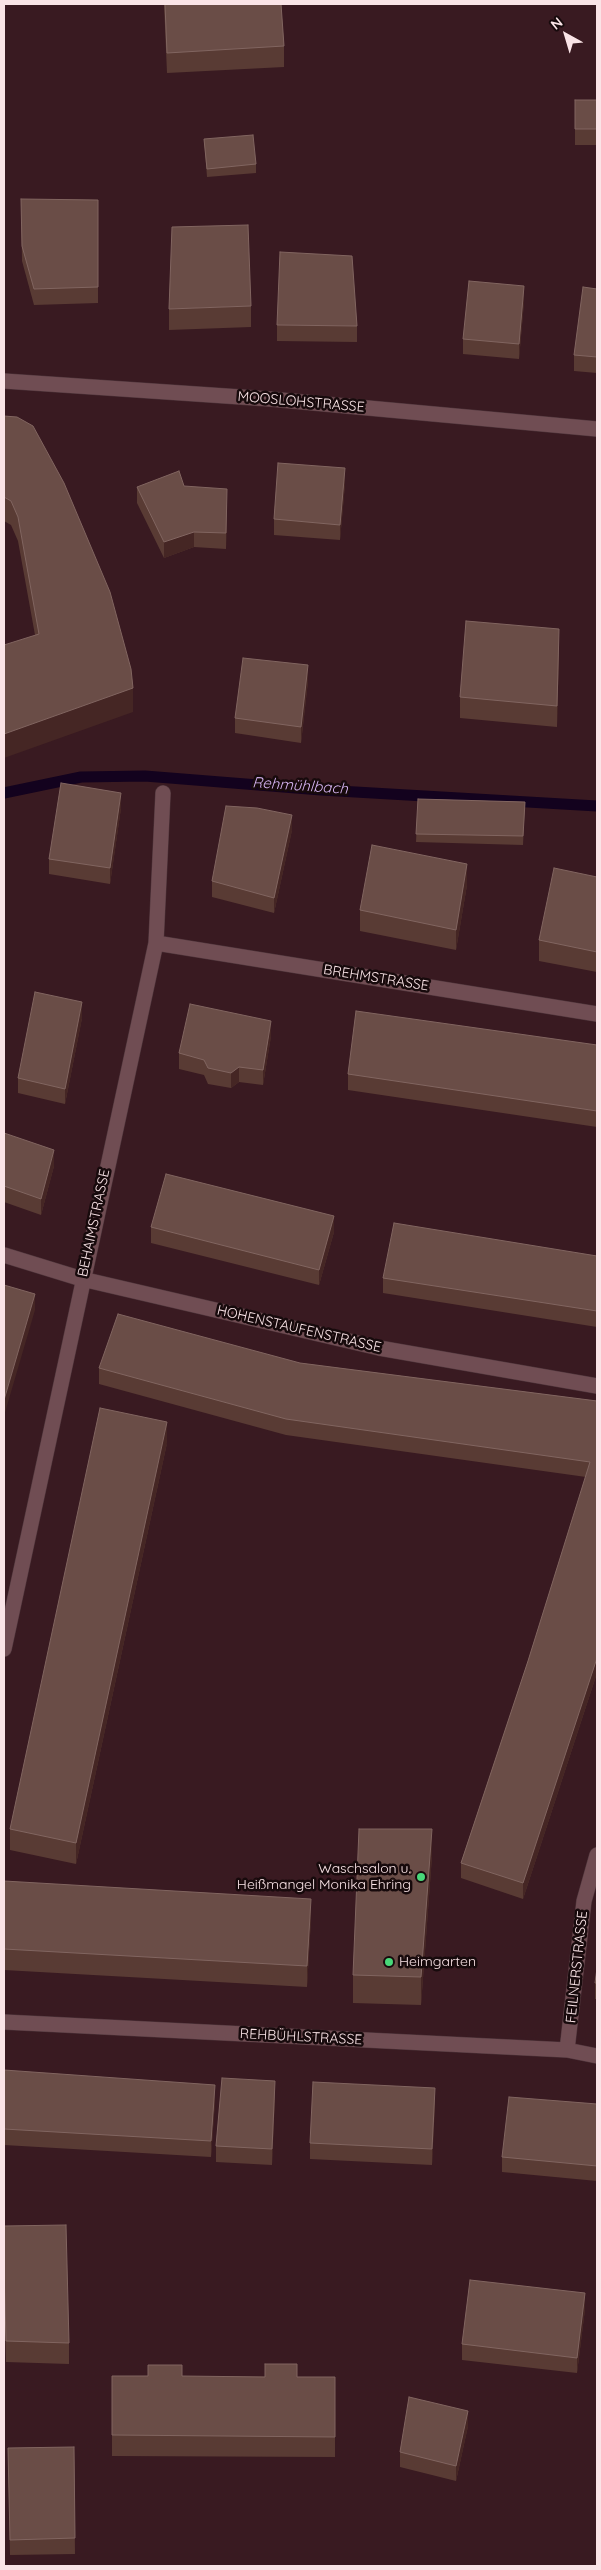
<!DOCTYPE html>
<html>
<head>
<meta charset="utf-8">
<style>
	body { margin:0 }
	#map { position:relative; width:601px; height:2570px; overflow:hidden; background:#391a21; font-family:Quicksand,sans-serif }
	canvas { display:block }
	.frame { position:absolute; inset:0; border:5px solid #fae4e7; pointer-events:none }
	.north { position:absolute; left:541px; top:10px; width:50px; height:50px; -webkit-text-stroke:4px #170a0c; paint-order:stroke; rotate:321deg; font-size:14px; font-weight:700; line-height:20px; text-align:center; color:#fae4e7 }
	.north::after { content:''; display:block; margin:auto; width:18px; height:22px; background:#fae4e7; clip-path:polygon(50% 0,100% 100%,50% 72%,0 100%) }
</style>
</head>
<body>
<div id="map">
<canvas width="601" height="2570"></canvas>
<div class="frame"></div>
<div class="north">N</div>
</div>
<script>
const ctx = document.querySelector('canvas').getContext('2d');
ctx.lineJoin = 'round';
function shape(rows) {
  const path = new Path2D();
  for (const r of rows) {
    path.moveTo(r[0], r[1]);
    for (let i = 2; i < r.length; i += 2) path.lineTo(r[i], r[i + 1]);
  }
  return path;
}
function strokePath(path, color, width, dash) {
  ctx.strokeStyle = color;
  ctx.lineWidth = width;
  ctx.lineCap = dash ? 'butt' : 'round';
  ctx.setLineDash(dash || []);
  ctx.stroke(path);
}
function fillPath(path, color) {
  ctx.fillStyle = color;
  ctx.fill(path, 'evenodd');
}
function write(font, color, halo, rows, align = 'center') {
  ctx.font = font + ' Quicksand,sans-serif';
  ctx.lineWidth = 5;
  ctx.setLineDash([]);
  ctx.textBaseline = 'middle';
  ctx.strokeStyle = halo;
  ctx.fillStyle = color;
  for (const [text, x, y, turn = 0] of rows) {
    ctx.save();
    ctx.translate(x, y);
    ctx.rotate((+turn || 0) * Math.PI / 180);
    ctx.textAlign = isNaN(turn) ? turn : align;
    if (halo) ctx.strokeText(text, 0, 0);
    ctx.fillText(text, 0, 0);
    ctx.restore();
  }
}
strokePath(shape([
	[4,793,81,777,145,776,321,790,597,806]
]), '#13021e', 11);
const street = shape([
	[156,943,597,1014],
	[4,1255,82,1279,379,1348,597,1386],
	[4,1649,156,943,163,793],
	[4,2022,567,2050,597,2056],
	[567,2050,584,1901,597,1855]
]);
const secondary = shape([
	[4,381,270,399,597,429]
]);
strokePath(street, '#4e353b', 16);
strokePath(secondary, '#4e353b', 16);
strokePath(street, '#704d53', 15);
strokePath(secondary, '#704d53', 15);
fillPath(shape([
	[164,4,281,4,284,46,284,67,167,73],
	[575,100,597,100,597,145,575,145],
	[204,139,256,164,256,173,207,177],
	[21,199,98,200,98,303,34,305,22,261],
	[597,289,597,373,574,371,574,355],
	[524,302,519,359,463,354,463,339],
	[251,306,251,327,169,330,169,309],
	[277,325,357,326,357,342,277,341],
	[4,416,133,712,35,635,18,541,11,525,4,521],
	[345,484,340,540,274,535,274,519],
	[184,486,227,505,226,549,194,547,164,558,137,503,137,487],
	[559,650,557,727,460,718,460,697],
	[308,681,301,743,235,733,235,718],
	[418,799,525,802,523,845,416,842],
	[121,808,110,884,49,874,49,859],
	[292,830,274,913,212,897,212,881],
	[597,877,597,972,539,961,539,940],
	[467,885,456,950,360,931,360,910],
	[82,1018,65,1104,18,1093,18,1078],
	[271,1036,263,1085,239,1082,231,1088,208,1084,204,1075,179,1069,179,1053],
	[597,1045,597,1127,348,1090,348,1074],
	[4,1133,54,1166,41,1215,4,1202],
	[151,1227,334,1232,319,1285,151,1243],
	[597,1256,597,1327,383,1293,383,1278],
	[300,1363,597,1401,597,1673,523,1899,461,1878,461,1863,528,1661,586,1477,286,1435,99,1384,99,1368],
	[167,1443,76,1864,10,1850,10,1829],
	[432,1856,421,2005,353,2003,353,1975],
	[4,1881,311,1919,307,1987,4,1970],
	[597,1968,597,1999,595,1999,595,1983],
	[4,2070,215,2101,211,2157,4,2145],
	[275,2096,272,2165,216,2162,216,2146],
	[435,2103,432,2165,310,2159,310,2143],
	[597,2104,597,2181,502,2172,502,2157],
	[4,2226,69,2343,69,2364,6,2362,4,2290],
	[585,2309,577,2373,462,2360,462,2344],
	[112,2376,335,2377,335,2457,112,2456],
	[468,2426,456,2481,400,2467,400,2452],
	[74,2447,75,2554,10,2555,8,2448]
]), '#593b34');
fillPath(shape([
	[524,286,524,302,519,359,519,344],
	[345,468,345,484,340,540,340,525],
	[227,489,227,505,226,549,226,533],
	[194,532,194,547,164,558,164,542],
	[559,629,559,650,557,727,557,706],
	[308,665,308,681,301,743,301,727],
	[133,688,133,712,4,758,4,734],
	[121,793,121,808,110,884,110,868],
	[292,815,292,830,274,913,274,898],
	[467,864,467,885,456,950,456,930],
	[82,1002,82,1018,65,1104,65,1089],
	[271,1021,271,1036,263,1085,263,1070],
	[239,1067,239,1082,231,1088,231,1073],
	[54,1150,54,1166,41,1215,41,1199],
	[334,1216,334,1232,319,1285,319,1270],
	[35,1294,35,1310,4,1416,4,1400],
	[167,1422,167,1443,76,1864,76,1843],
	[597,1658,597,1673,523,1899,523,1883],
	[432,1829,432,1856,421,2005,421,1977],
	[311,1899,311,1919,307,1987,307,1966],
	[275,2081,275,2096,272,2165,272,2149],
	[215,2085,215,2101,211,2157,211,2141],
	[435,2088,435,2103,432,2165,432,2149],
	[585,2293,585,2309,577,2373,577,2358],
	[468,2411,468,2426,456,2481,456,2466]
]), '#452624');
const building = shape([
	[165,4,281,4,284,46,167,53,165,4],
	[575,100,597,100,597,129,575,129,575,100],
	[253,135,256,164,207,169,204,139,253,135],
	[21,199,98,200,98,287,34,289,22,246,21,199],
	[248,225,251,306,169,309,172,227,248,225],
	[280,252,352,256,357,326,277,325,280,252],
	[469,281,524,286,519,344,463,339,469,281],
	[583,287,597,289,597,357,574,355,583,287],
	[4,416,17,417,33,426,64,483,110,592,131,669,133,688,4,734,4,645,39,634,18,517,11,501,4,497,4,416],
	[278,463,345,468,340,525,274,519,278,463],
	[179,471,184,486,227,489,226,533,194,532,164,542,137,487,179,471],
	[466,621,559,629,557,706,460,697,466,621],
	[243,658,308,665,301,727,235,718,243,658],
	[61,783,121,793,110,868,49,859,61,783],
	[418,799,525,802,523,836,416,834,418,799],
	[226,806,257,808,292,815,274,898,212,881,226,806],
	[372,845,467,864,456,930,360,910,372,845],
	[554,868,597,877,597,952,539,940,554,868],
	[35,992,82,1002,65,1089,18,1078,35,992],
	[190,1004,271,1021,263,1070,239,1067,231,1073,208,1068,204,1060,179,1053,190,1004],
	[356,1011,597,1045,597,1111,348,1074,356,1011],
	[4,1133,54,1150,41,1199,4,1186,4,1133],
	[166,1174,334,1216,319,1270,151,1227,166,1174],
	[394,1223,597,1256,597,1311,383,1278,394,1223],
	[4,1285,35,1294,4,1400,4,1285],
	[118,1314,300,1363,597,1401,597,1658,523,1883,461,1863,528,1661,590,1462,286,1419,99,1368,118,1314],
	[100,1408,167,1422,76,1843,10,1829,100,1408],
	[359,1829,432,1829,421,1977,353,1975,359,1829],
	[4,1881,311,1899,307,1966,4,1949,4,1881],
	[597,1968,597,1983,595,1983,597,1968],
	[4,2070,215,2085,211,2141,4,2129,4,2070],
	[222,2078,275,2081,272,2149,216,2146,222,2078],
	[313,2082,435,2088,432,2149,310,2143,313,2082],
	[509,2097,597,2104,597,2166,502,2157,509,2097],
	[66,2225,69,2343,6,2341,4,2269,4,2226,66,2225],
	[470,2280,585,2293,577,2358,462,2344,470,2280],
	[265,2364,297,2364,297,2377,335,2377,335,2437,112,2435,112,2376,148,2376,148,2365,182,2365,182,2376,265,2377,265,2364],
	[409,2397,468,2411,456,2466,400,2452,409,2397],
	[74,2447,75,2538,10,2540,8,2448,74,2447]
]);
fillPath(building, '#6a4d47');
strokePath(building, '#816560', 1);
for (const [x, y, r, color] of [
	[421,1877,5,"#48d779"],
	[389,1962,5,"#48d779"]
]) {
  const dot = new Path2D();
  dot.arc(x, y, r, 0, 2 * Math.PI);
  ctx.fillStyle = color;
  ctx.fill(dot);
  strokePath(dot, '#170a0c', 2);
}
write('14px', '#fae4e7', '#170a0c', [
	["MOOSLOHSTRASSE",301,402,5],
	["BREHMSTRASSE",376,978,9],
	["BEHAIMSTRASSE",94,1223,-78],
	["HOHENSTAUFENSTRASSE",299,1329,13],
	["FEILNERSTRASSE",577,1967,-84],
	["REHBÜHLSTRASSE",301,2037,3]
]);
write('14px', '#fae4e7', '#170a0c', [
	["Waschsalon u.",411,1869],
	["Heißmangel Monika Ehring",411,1885],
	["Heimgarten",399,1962,"left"]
], 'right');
write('italic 15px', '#d6b4f2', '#170a0c', [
	["Rehmühlbach",300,786,4]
]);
</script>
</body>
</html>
